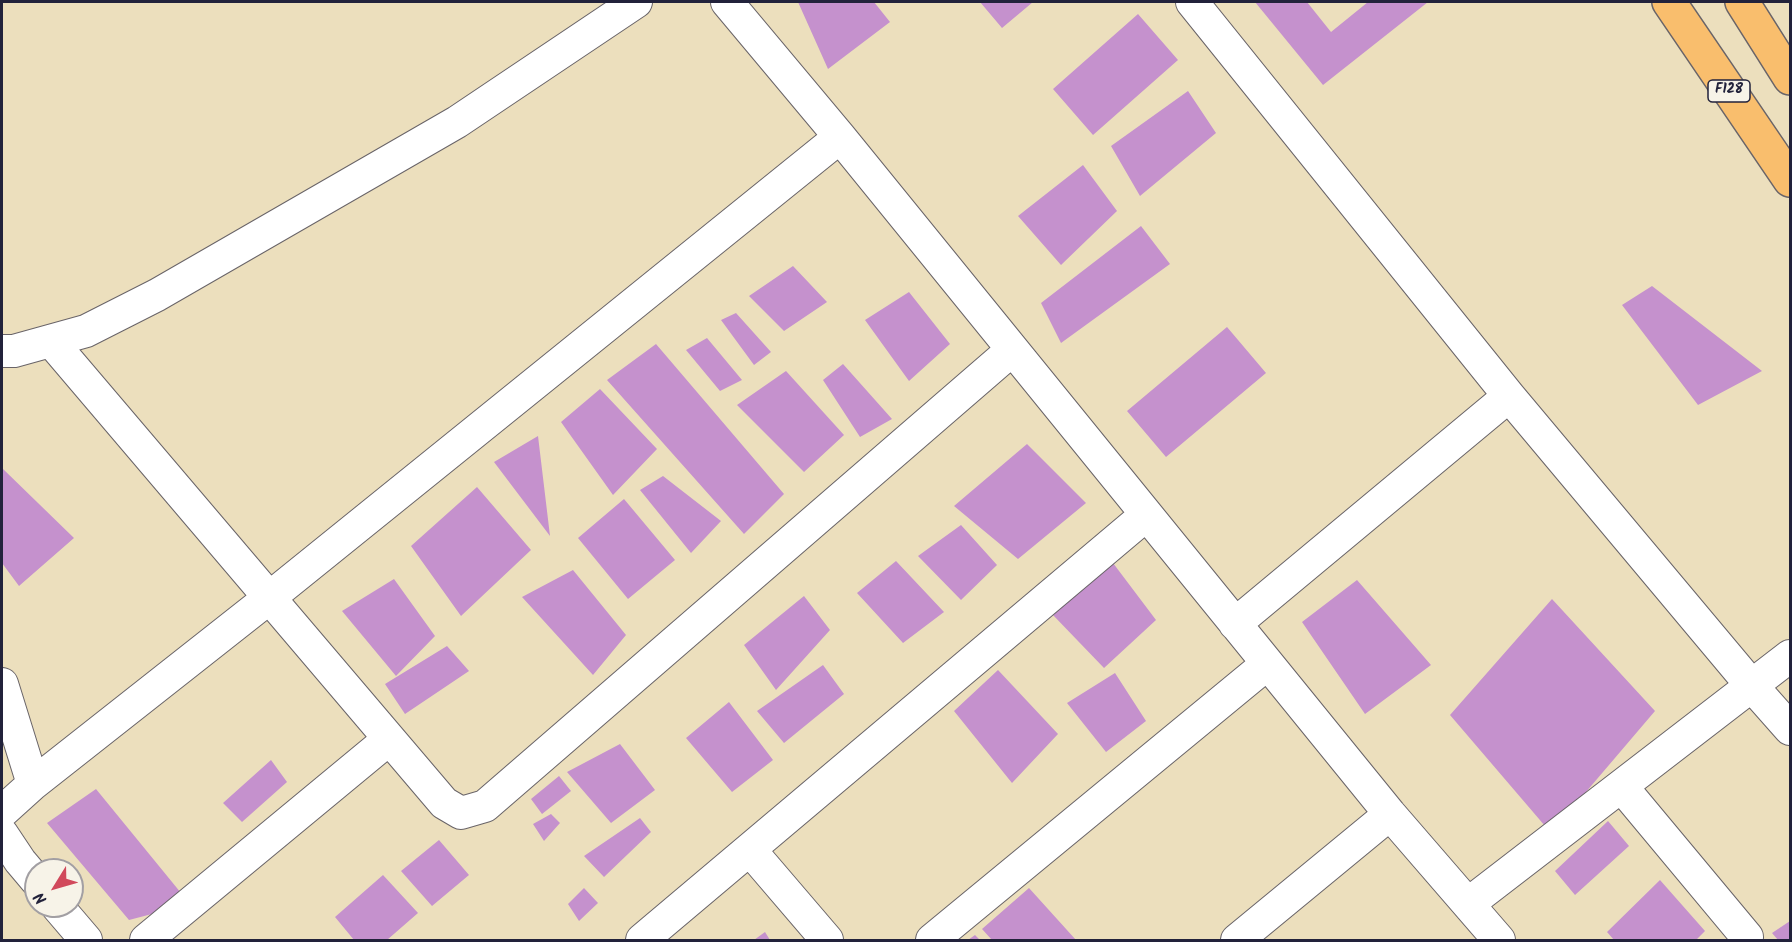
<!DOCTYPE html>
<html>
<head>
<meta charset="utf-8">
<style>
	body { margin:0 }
	#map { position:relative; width:1792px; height:942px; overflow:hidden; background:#ecdfbd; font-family:Kalam,sans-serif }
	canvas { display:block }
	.frame { position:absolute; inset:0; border:3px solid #22223b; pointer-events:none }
	.north { position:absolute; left:24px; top:858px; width:60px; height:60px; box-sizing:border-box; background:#f7f3e8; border:2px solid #a29fa3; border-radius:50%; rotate:233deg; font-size:16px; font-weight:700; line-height:24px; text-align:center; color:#22223b }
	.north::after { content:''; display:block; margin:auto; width:21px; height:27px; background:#d1495b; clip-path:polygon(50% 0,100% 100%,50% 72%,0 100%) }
</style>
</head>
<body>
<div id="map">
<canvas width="1792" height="942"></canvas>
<div class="frame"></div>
<div class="north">N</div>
</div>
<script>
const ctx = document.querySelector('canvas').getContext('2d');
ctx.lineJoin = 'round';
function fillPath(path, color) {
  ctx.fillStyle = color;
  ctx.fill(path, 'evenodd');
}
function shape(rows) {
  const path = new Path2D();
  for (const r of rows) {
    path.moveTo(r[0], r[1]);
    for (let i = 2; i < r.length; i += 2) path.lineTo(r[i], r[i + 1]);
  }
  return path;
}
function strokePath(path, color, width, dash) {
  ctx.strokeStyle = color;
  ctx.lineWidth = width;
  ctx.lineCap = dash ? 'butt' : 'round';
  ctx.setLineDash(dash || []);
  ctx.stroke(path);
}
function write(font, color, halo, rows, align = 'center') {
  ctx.font = font + ' Kalam,sans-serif';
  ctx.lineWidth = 6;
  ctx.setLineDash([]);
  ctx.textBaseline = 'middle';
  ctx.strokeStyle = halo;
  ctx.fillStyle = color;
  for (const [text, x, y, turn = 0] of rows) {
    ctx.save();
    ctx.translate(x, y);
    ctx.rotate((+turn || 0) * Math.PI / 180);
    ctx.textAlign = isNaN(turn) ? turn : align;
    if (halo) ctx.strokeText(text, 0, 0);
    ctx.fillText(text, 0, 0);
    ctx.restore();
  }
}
fillPath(shape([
	[798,2,874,2,890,22,828,69],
	[980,2,1033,2,1002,28],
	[1255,2,1307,2,1331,32,1368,2,1428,2,1323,85],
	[1138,14,1178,60,1093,135,1053,89],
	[1188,91,1216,133,1140,196,1111,146],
	[1083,165,1117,211,1061,265,1018,216],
	[1141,226,1170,264,1061,343,1041,303],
	[793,266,827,302,784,331,749,296],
	[1652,286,1762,371,1698,405,1622,305],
	[909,292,950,344,909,381,865,320],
	[736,313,771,352,754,365,721,320],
	[1227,327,1266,373,1166,457,1127,411],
	[707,338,742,380,720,391,686,350],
	[656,344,784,494,744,534,607,380],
	[843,364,892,419,860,437,823,380],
	[786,371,844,435,804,472,737,405],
	[600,389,657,449,613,495,561,422],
	[538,436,550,536,494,462],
	[1027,444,1086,503,1018,559,954,506],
	[2,468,74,538,19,586,2,563],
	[663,476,721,521,691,553,640,490],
	[477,487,531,550,461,616,411,546],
	[624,499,675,560,628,599,578,538],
	[961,525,997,565,961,600,918,556],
	[896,561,944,612,903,643,857,593],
	[1113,563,1156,620,1104,668,1052,614],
	[573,570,626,635,593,675,522,597],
	[394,579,435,636,396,676,342,611],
	[1357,580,1431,665,1365,714,1302,622],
	[804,596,830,630,776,690,744,645],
	[1552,599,1655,711,1551,833,1450,715],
	[447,646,469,671,405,714,385,684],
	[823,665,844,694,784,743,757,711],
	[998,670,1058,734,1012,783,954,711],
	[1115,673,1146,721,1106,752,1067,703],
	[729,702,773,760,732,792,686,738],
	[620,744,655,790,611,823,567,772],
	[271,760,287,782,242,822,223,803],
	[559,776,571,791,542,814,531,799],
	[96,789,190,904,129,920,47,823],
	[551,814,560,823,544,841,533,824],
	[640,818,651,832,604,877,584,856],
	[1608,821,1629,846,1575,895,1555,871],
	[439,840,469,875,432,906,401,871],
	[383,875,418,913,387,940,354,940,335,917],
	[1660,880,1705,931,1696,940,1614,940,1607,932],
	[584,888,598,903,579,921,568,904],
	[1029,888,1076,940,992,940,982,929],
	[1790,921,1790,940,1778,940,1772,933],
	[765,932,770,940,754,940],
	[975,935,980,940,968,940]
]), '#c591cd');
const street = shape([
	[727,2,840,137,1390,814,1499,940],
	[1192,2,1509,396,1752,686,1790,729],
	[51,341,444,803,461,813,485,806,1012,350],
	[2,351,14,351,86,331,157,295,457,122,636,2],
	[1235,624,1509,396],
	[2,684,33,784],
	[1622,787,1747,937],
	[2,812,33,784,269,598,840,137],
	[2,834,20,861,36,880],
	[750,850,827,940],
	[1468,904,1790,656],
	[57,906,86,940],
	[146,940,389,739],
	[642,940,1146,515],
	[932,940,1267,664],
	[1237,940,1390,814]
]);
const primary = shape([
	[1669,2,1790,180],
	[1742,2,1790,78]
]);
strokePath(street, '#696468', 34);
strokePath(primary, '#696468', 36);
strokePath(street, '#fff', 32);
strokePath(primary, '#f9be6d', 33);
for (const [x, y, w] of [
	[1729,91,42]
]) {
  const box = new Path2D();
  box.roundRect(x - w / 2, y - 11, w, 22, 4.5);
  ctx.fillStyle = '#f7f3e8';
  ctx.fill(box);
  strokePath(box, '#22223b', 1.5);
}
write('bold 14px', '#22223b', null, [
	["F128",1729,91]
]);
</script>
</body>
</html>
